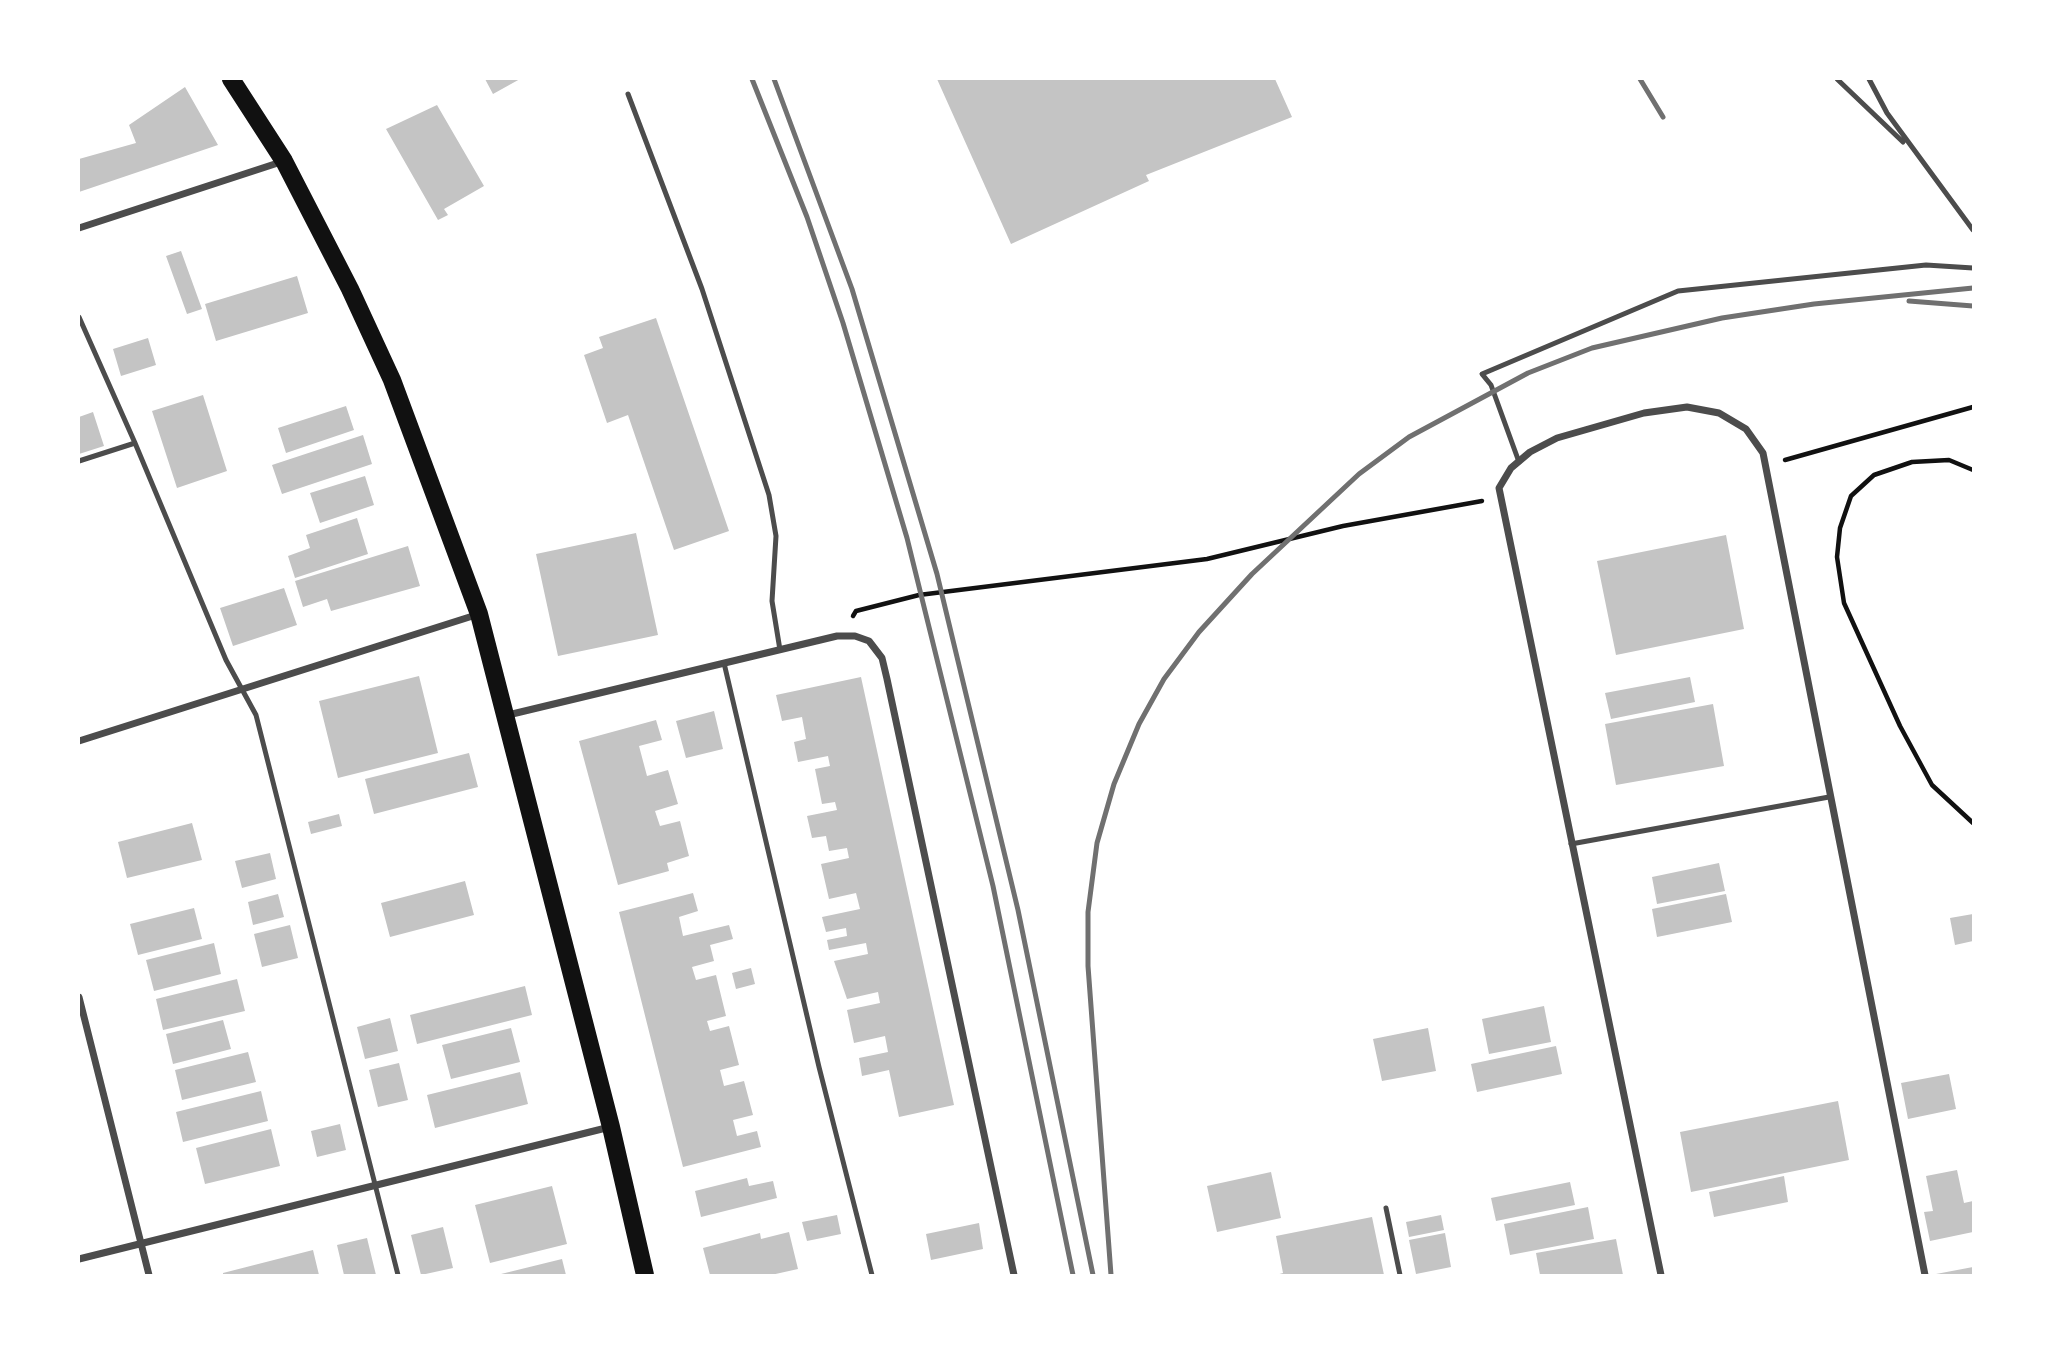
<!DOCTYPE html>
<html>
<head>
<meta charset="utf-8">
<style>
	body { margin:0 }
	#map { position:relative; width:2052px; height:1354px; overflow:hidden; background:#fff; font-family:Quicksand,sans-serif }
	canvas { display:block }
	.frame { position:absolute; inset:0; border:80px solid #fff; pointer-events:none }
</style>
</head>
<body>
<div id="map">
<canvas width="2052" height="1354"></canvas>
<div class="frame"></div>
</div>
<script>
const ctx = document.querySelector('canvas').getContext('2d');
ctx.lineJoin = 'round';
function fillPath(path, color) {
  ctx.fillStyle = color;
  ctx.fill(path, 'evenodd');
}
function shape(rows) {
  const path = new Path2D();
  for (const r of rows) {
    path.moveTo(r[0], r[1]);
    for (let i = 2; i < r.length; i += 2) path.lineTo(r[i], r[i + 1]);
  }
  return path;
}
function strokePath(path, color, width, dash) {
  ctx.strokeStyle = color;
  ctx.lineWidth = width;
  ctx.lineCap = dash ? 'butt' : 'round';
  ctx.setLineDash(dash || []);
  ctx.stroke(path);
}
fillPath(shape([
	[485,79,520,79,493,94],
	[937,79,1275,79,1292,117,1146,175,1149,181,1011,244],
	[185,87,218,145,79,192,79,159,136,143,129,125],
	[437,105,484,186,444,209,448,215,438,220,386,129],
	[181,251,202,309,187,314,166,256],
	[297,276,308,313,216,341,205,304],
	[656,318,729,531,674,550,628,415,607,423,584,355,603,348,599,337],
	[148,338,156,365,121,376,113,349],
	[203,395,227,471,177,488,152,411],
	[346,406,354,430,286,453,278,428],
	[93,412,104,446,79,454,79,417],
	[363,435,372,464,282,494,272,465],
	[365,476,374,505,320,523,310,493],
	[357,518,368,554,295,578,288,556,310,548,306,535],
	[636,533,658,635,558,656,536,554],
	[1726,535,1744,629,1616,655,1597,561],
	[408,546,420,586,331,611,327,599,303,607,295,581],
	[284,588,297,625,233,646,220,608],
	[419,676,438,753,338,778,319,701],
	[861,677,954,1105,899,1117,889,1070,862,1076,859,1058,888,1052,885,1036,854,1043,847,1010,880,1003,878,992,847,999,834,961,868,954,866,943,829,950,827,940,847,936,846,928,826,932,822,917,860,909,856,893,829,899,821,864,849,858,847,848,829,851,826,836,812,838,807,816,837,810,835,802,822,804,815,769,830,766,828,756,798,762,794,742,806,739,802,717,782,721,776,695],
	[1690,677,1695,702,1611,719,1605,693],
	[1713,704,1724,766,1616,785,1605,724],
	[714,711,723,749,686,758,676,721],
	[656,720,662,740,639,746,647,776,668,770,678,804,655,811,660,826,680,821,689,856,667,863,669,871,618,885,579,741],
	[469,753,478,787,374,814,365,779],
	[339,814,342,826,311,834,308,822],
	[192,823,202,860,127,878,118,842],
	[270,853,276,879,242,888,235,861],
	[1719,863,1725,891,1657,904,1652,877],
	[465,881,474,915,390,937,381,903],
	[693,893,698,911,679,917,683,936,729,925,733,939,710,945,714,961,692,967,696,980,716,975,726,1016,707,1021,710,1031,729,1026,739,1065,720,1070,724,1086,744,1081,753,1115,733,1120,737,1136,757,1131,761,1147,683,1167,619,912],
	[278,894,284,917,253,925,248,902],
	[1726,894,1732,922,1657,937,1652,909],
	[194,908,202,939,138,955,130,924],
	[1973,914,1973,941,1955,945,1950,918],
	[290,925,298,958,262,967,254,934],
	[214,943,221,974,154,991,146,960],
	[751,968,755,984,736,989,732,973],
	[237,979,245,1011,163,1030,156,999],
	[525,986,532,1015,417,1044,410,1015],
	[1544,1006,1551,1042,1489,1054,1482,1019],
	[390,1018,398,1051,365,1059,357,1027],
	[223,1020,231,1049,173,1064,166,1034],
	[511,1028,520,1062,451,1079,442,1045],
	[1428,1028,1436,1071,1382,1081,1373,1039],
	[1556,1046,1562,1074,1477,1092,1471,1064],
	[248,1052,256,1082,182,1100,175,1070],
	[399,1063,408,1100,378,1107,369,1070],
	[520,1072,528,1104,435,1128,427,1095],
	[1949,1074,1956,1109,1908,1119,1901,1083],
	[261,1091,268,1121,183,1142,176,1112],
	[1838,1101,1849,1160,1691,1192,1680,1132],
	[340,1124,346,1150,317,1157,311,1131],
	[271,1129,280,1166,205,1184,196,1148],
	[1957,1170,1964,1203,1973,1201,1973,1232,1930,1241,1924,1212,1933,1211,1926,1176],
	[1271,1172,1281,1218,1217,1232,1207,1186],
	[1784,1176,1788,1202,1714,1217,1709,1192],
	[747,1178,749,1186,773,1181,777,1198,701,1217,695,1191],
	[1570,1182,1575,1205,1496,1221,1491,1198],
	[552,1186,567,1244,490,1263,475,1205],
	[1588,1207,1594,1239,1510,1255,1504,1224],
	[837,1215,841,1234,807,1241,802,1222],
	[1441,1215,1444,1230,1409,1237,1406,1222],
	[1372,1217,1384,1275,1276,1275,1283,1273,1276,1236],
	[979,1223,983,1249,931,1260,926,1234],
	[443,1227,453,1268,421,1275,411,1235],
	[789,1232,798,1269,771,1275,710,1275,703,1248,760,1233,761,1239],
	[1445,1233,1451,1267,1416,1274,1409,1240],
	[367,1238,376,1275,344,1275,337,1245],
	[1616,1239,1623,1275,1540,1275,1536,1253],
	[313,1250,319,1275,223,1275,223,1273],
	[562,1259,566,1275,501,1275,501,1274],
	[1973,1267,1973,1275,1937,1275,1936,1274]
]), '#c4c4c4');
strokePath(shape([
	[1785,460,1973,407],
	[1973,470,1949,460,1912,462,1874,475,1851,496,1840,528,1837,557,1844,603,1900,726,1932,785,1973,823],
	[853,616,856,611,919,595,1207,559,1343,526,1482,501]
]), '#111', 4.5);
strokePath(shape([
	[1837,79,1903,142],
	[1869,79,1887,113,1973,230],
	[628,94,702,289,769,495,776,536,772,601,780,650],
	[79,317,135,443,226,660,256,715,398,1275],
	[79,461,135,443],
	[1519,462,1491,385,1482,374,1678,291,1926,265,1973,268],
	[724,663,819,1067,872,1275],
	[1571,844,1829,797],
	[1386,1208,1400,1275]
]), '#4c4c4c', 5);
strokePath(shape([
	[79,228,284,161],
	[508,715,837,636,855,636,869,641,882,658,887,679,1014,1275],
	[79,741,479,614],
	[79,997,149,1275],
	[79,1259,610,1127],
	[1661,1275,1499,488,1511,468,1530,452,1557,438,1644,413,1687,407,1719,413,1746,429,1763,453,1925,1275]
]), '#4c4c4c', 7);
strokePath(shape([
	[231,79,284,161,350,289,392,380,479,614,611,1127,645,1275]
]), '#111', 18);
strokePath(shape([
	[752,79,807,217,843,323,907,538,993,886,1073,1275],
	[774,79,852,289,937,574,1018,910,1093,1275],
	[1640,79,1663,117],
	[1909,301,1973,306],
	[1111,1275,1088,966,1088,912,1097,843,1114,784,1139,724,1164,679,1199,632,1252,574,1359,474,1409,437,1528,373,1592,348,1722,318,1814,304,1973,288]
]), '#707070', 5);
</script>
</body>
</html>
